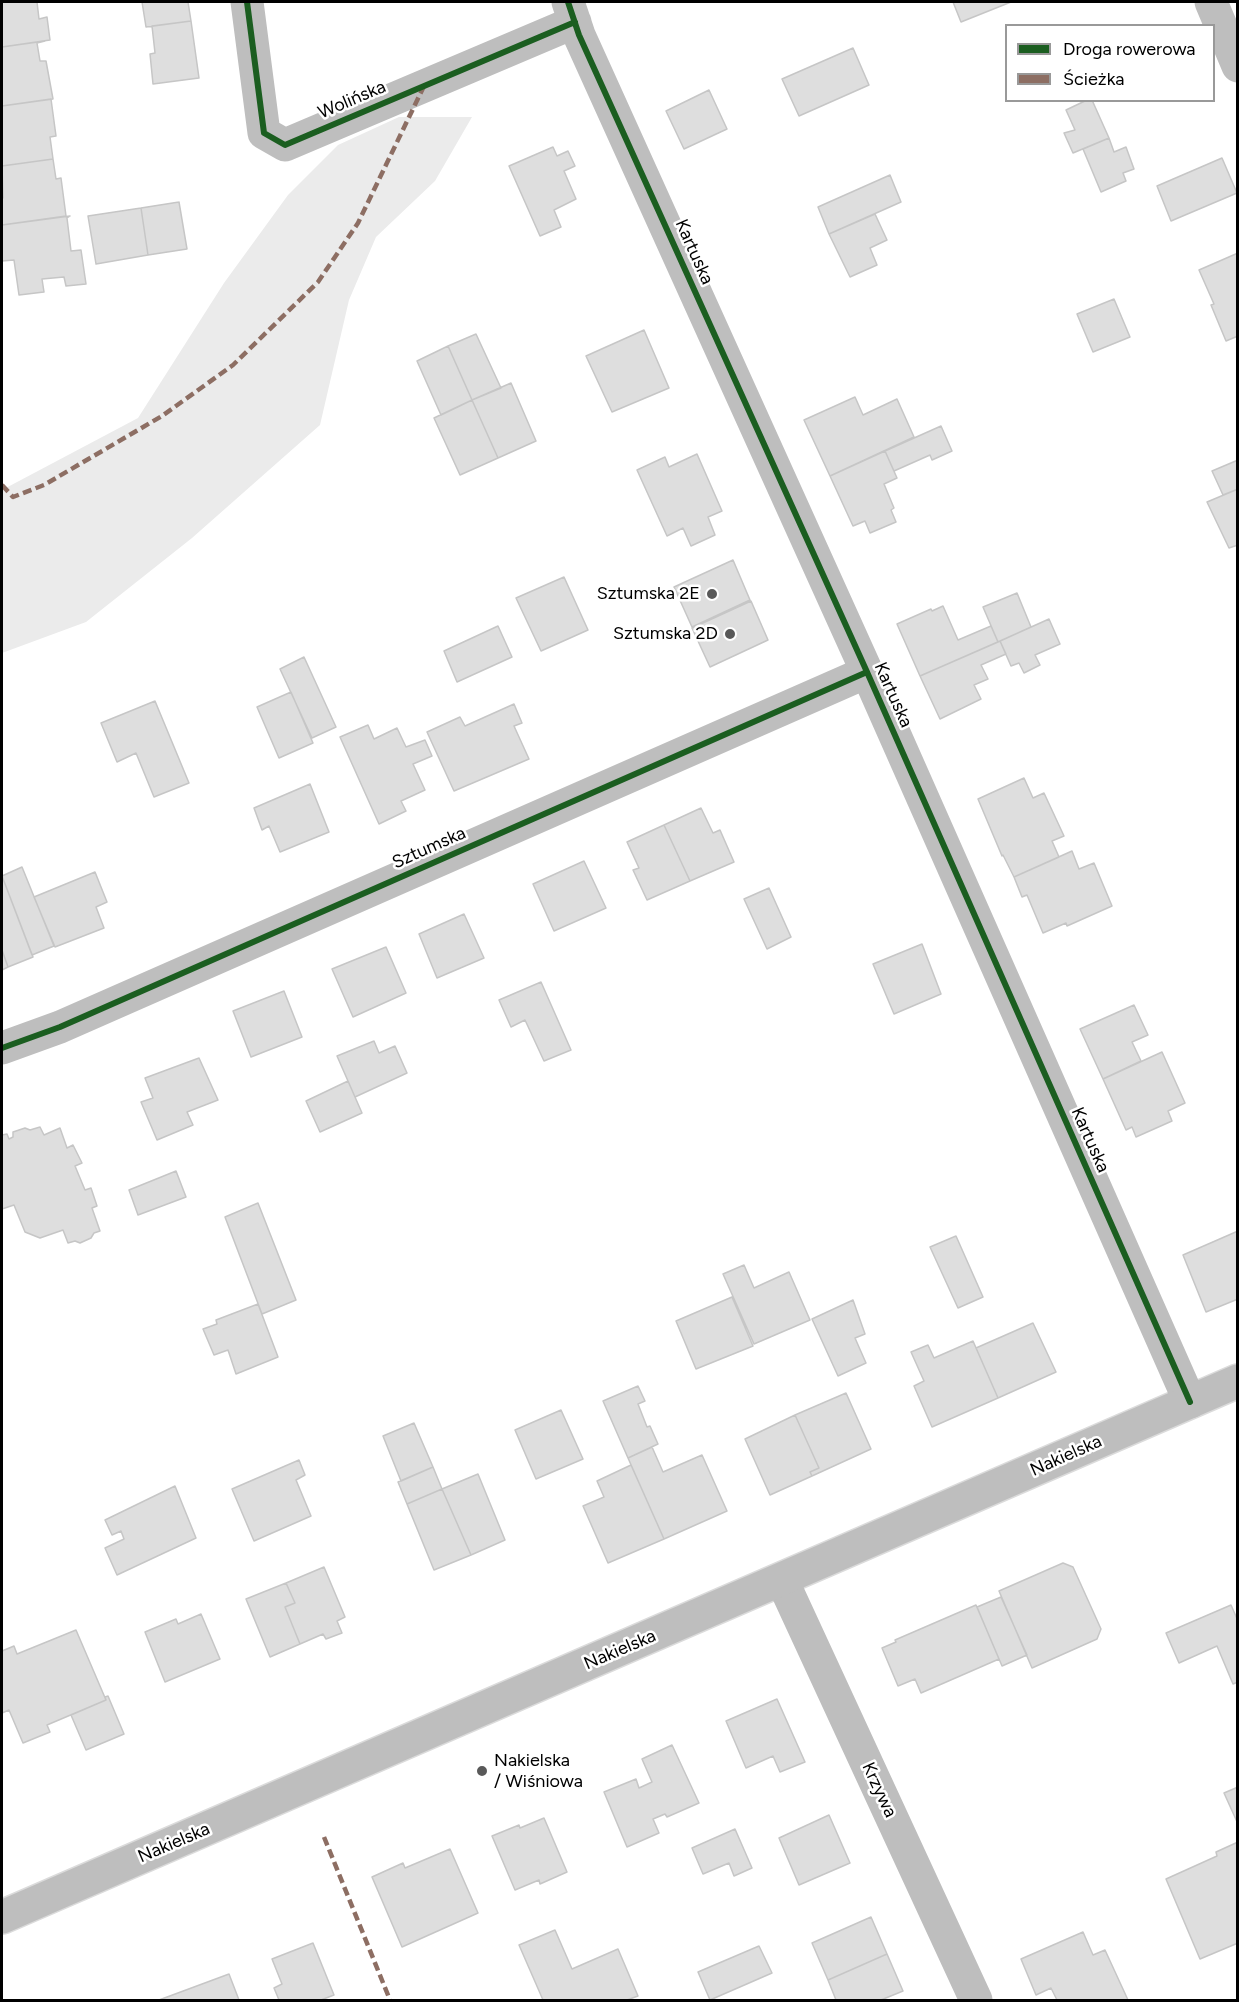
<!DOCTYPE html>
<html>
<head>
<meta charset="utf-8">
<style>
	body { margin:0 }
	#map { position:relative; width:1239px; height:2002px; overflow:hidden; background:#fff; font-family:Figtree,sans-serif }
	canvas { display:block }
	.frame { position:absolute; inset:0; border:3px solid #000; pointer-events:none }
	.legend { position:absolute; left:1005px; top:24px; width:210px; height:78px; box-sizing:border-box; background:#fff; border:2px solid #999; margin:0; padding:8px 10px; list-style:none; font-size:18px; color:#000 }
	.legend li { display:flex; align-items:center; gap:12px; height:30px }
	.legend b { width:30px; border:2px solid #999 }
</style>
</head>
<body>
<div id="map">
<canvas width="1239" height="2002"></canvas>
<div class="frame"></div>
<ul class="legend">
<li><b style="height:8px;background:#1b5e20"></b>Droga rowerowa</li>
<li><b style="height:8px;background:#8d6e63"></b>Ścieżka</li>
</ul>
</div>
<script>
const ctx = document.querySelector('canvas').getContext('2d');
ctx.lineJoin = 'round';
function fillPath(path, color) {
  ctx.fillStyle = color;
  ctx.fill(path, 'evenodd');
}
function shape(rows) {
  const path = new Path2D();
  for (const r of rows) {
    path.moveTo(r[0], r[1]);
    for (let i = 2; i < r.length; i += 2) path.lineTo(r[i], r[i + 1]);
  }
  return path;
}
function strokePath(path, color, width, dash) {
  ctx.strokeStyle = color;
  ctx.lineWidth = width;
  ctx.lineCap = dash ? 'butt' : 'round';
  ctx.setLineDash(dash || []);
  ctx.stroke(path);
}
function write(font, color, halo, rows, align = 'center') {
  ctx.font = font + ' Figtree,sans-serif';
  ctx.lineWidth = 5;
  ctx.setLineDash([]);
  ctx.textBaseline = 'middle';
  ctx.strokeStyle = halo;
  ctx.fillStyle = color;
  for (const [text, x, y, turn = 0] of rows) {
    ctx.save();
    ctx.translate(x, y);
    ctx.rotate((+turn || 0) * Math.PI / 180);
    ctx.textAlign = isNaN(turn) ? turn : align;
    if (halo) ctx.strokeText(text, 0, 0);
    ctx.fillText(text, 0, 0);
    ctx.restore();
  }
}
fillPath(shape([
	[399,117,472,117,435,181,376,237,349,300,320,425,192,538,86,622,2,653,2,490,138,418,224,283,288,195,338,145]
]), '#ebebeb');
const building = shape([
	[2,2,37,2,39,19,47,17,50,40,2,47,2,2],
	[142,2,188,2,191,21,146,27,142,2],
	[953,2,1011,2,961,22,953,2],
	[191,21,199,78,153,84,150,54,155,53,152,26,191,21],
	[45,41,37,43,40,61,46,61,53,99,2,106,2,47,45,41],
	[853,48,869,85,799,116,782,79,853,48],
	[709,90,727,129,684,149,666,111,709,90],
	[51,99,56,136,50,137,53,159,2,166,2,106,51,99],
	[1087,100,1092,100,1109,138,1073,153,1064,133,1075,130,1066,110,1087,100],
	[1109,138,1114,152,1126,147,1134,169,1123,173,1126,181,1101,192,1083,149,1109,138],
	[553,147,557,156,568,151,575,166,564,171,576,199,554,210,561,227,540,236,509,166,553,147],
	[1222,158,1237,193,1171,221,1157,186,1222,158],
	[53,159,56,179,61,178,66,216,2,225,2,198,3,198,2,166,53,159],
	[890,175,901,202,829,234,818,207,890,175],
	[179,202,187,249,148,255,141,208,179,202],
	[141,208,148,255,96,264,88,216,141,208],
	[875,214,887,240,870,248,877,265,850,277,829,234,875,214],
	[70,216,67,218,71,251,81,250,86,284,66,286,64,277,42,279,44,292,19,295,14,260,2,261,2,225,70,216],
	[1238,253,1238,336,1226,341,1211,305,1214,304,1199,270,1238,253],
	[1114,299,1130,337,1093,352,1077,314,1114,299],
	[644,330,669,388,612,412,586,356,644,330],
	[476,334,501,388,472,400,448,346,476,334],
	[448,346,472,400,441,415,417,361,448,346],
	[511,383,536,441,498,458,472,400,511,383],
	[855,397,863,415,897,399,914,437,830,476,804,420,855,397],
	[472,400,498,458,460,475,434,418,472,400],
	[941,426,952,451,932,460,930,455,894,471,885,451,941,426],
	[885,451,897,478,884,484,894,508,891,510,896,522,870,533,865,521,853,526,830,476,885,451],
	[697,454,722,511,708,517,715,535,691,546,683,528,667,536,637,470,665,457,669,467,697,454],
	[1238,460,1238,489,1223,495,1212,471,1238,460],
	[1238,489,1238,545,1229,548,1207,502,1238,489],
	[733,560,750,600,692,627,674,587,733,560],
	[564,577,588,630,541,651,516,598,564,577],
	[1017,593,1031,627,998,642,983,607,1017,593],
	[751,601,768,640,710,667,692,628,751,601],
	[943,606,958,640,991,626,998,642,920,676,897,624,931,609,932,611,943,606],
	[1049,619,1060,644,1035,655,1040,665,1024,673,1019,663,1011,666,1000,641,1049,619],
	[498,626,512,657,457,682,444,651,498,626],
	[1000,641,1006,654,981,665,988,679,974,685,981,699,940,719,920,676,1000,641],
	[304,657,336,727,312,738,280,669,304,657],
	[291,692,313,743,279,758,257,707,291,692],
	[155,701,189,783,154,797,136,753,117,762,101,723,155,701],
	[514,704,522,723,514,726,529,759,454,791,427,732,460,717,465,726,514,704],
	[368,725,374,739,397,728,406,747,425,740,432,756,413,764,425,790,401,801,406,811,379,824,340,737,368,725],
	[1024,778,1033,798,1044,793,1064,836,1052,841,1059,857,1014,877,1003,855,1002,856,978,799,1024,778],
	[310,784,329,832,280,852,269,826,262,830,254,808,310,784],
	[701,808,713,833,720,830,734,862,690,881,664,825,701,808],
	[664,825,690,881,647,900,633,870,639,868,627,842,664,825],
	[1072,851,1079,869,1094,863,1112,906,1067,926,1066,923,1043,933,1027,895,1022,897,1014,877,1072,851],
	[584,861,606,908,554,931,533,884,584,861],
	[22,867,54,946,32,955,2,876,22,867],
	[95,872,107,902,96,907,104,928,55,947,34,897,95,872],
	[2,876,33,957,8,967,2,950,2,876],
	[769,888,791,937,767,949,744,899,769,888],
	[464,914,484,958,437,978,419,934,464,914],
	[922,944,941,994,894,1014,873,964,922,944],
	[386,947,406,993,353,1017,332,969,386,947],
	[2,950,8,967,2,970,2,950],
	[541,982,571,1050,544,1061,525,1020,511,1027,499,1000,541,982],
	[284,991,302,1037,251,1057,233,1011,284,991],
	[1134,1005,1148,1035,1132,1042,1141,1061,1103,1079,1080,1029,1134,1005],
	[374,1041,379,1053,395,1046,407,1073,355,1097,337,1056,374,1041],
	[1162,1052,1185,1103,1168,1111,1172,1121,1136,1137,1132,1127,1126,1130,1103,1079,1162,1052],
	[199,1058,218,1100,187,1112,193,1125,157,1140,141,1102,153,1098,145,1078,199,1058],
	[348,1081,362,1113,320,1132,306,1101,348,1081],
	[40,1127,44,1135,60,1128,67,1148,73,1145,82,1163,75,1166,85,1190,91,1188,97,1206,92,1208,100,1231,94,1233,91,1238,80,1243,75,1241,68,1243,63,1230,40,1238,25,1232,14,1205,2,1209,2,1135,7,1134,9,1139,13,1137,13,1132,25,1128,30,1130,40,1127],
	[176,1171,186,1197,138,1215,129,1190,176,1171],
	[258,1203,296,1300,262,1314,225,1217,258,1203],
	[1238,1231,1238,1299,1206,1312,1183,1255,1238,1231],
	[956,1236,983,1297,958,1308,930,1247,956,1236],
	[744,1265,754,1288,789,1272,810,1320,754,1344,723,1274,744,1265],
	[732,1297,753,1346,696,1369,676,1321,732,1297],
	[853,1300,865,1334,855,1338,866,1363,838,1376,812,1319,853,1300],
	[258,1304,278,1357,236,1374,228,1350,214,1355,203,1329,217,1324,216,1320,258,1304],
	[1033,1323,1056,1372,998,1398,976,1348,1033,1323],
	[973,1341,998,1398,932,1427,914,1386,924,1381,911,1352,928,1345,934,1358,973,1341],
	[638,1386,645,1401,638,1404,647,1427,650,1426,658,1444,628,1458,603,1401,638,1386],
	[846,1393,871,1449,812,1476,810,1472,819,1468,795,1415,846,1393],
	[561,1410,583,1459,536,1479,515,1430,561,1410],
	[795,1415,819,1468,810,1472,812,1476,770,1495,745,1439,795,1415],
	[414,1423,433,1467,401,1481,383,1436,414,1423],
	[652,1447,663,1472,702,1455,727,1511,664,1539,628,1458,652,1447],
	[299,1460,305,1475,296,1480,311,1516,254,1541,232,1489,299,1460],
	[631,1465,664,1539,608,1563,583,1506,604,1497,597,1481,631,1465],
	[433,1467,442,1489,407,1504,398,1482,433,1467],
	[478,1474,505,1540,471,1555,442,1489,478,1474],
	[175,1486,196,1538,117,1575,105,1548,124,1539,121,1531,112,1535,105,1520,175,1486],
	[442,1489,471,1555,434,1570,407,1504,442,1489],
	[1063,1563,1073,1567,1101,1629,1097,1639,1032,1668,999,1591,1063,1563],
	[324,1567,345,1617,337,1621,342,1633,326,1639,323,1634,300,1644,285,1607,295,1603,286,1583,324,1567],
	[286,1583,295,1603,285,1607,300,1644,270,1657,246,1599,286,1583],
	[1001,1597,1027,1655,1002,1666,977,1607,1001,1597],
	[976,1605,999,1659,921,1693,915,1679,898,1686,882,1648,896,1642,895,1640,976,1605],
	[1231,1605,1238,1621,1238,1682,1233,1684,1217,1646,1179,1663,1166,1633,1231,1605],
	[201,1614,220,1659,165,1682,145,1632,176,1619,178,1624,201,1614],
	[76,1630,106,1700,47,1725,50,1732,23,1743,9,1710,2,1713,2,1651,14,1646,17,1654,76,1630],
	[108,1696,124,1734,86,1750,71,1715,106,1700,105,1697,108,1696],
	[777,1699,805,1762,780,1772,773,1756,746,1768,726,1721,777,1699],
	[672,1745,699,1803,667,1817,665,1814,653,1819,659,1833,627,1847,604,1792,636,1779,639,1788,652,1782,642,1759,672,1745],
	[1238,1787,1238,1824,1224,1793,1238,1787],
	[829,1815,850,1863,799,1885,779,1838,829,1815],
	[544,1818,567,1872,540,1884,539,1880,515,1890,492,1836,519,1825,520,1828,544,1818],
	[735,1829,752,1868,734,1876,729,1863,703,1874,692,1848,735,1829],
	[1238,1842,1238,1943,1200,1959,1166,1879,1217,1856,1216,1852,1238,1842],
	[450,1849,478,1913,402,1947,372,1877,403,1863,405,1868,450,1849],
	[871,1917,887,1954,828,1980,812,1943,871,1917],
	[555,1930,572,1969,618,1949,638,1996,627,2000,543,2000,519,1945,555,1930],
	[1083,1932,1093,1955,1105,1950,1128,2000,1057,2000,1051,1988,1036,1995,1021,1959,1083,1932],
	[313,1943,334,1995,321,2000,279,2000,274,1988,282,1984,272,1959,313,1943],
	[759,1946,772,1973,710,2000,698,1972,759,1946],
	[887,1954,903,1991,881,2000,836,2000,828,1980,887,1954],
	[229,1974,239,2000,159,2000,229,1974]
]);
fillPath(building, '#dedede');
strokePath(building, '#c6c6c6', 1.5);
const major = shape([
	[2,1917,1238,1381]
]);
strokePath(major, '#dbdbdb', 36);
strokePath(shape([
	[247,2,264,133,285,145,575,22],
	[568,2,579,35,867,672,1190,1402],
	[1211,2,1238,66],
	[2,1048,60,1027,867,672],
	[782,1580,976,2000]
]), '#bebebe', 33);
strokePath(major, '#bebebe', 33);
strokePath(shape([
	[2,485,13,497,44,485,162,416,233,365,318,282,358,223,424,86],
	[324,1837,390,2000]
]), '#8d6e63', 4.5, [9, 4.5]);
strokePath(shape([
	[247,2,264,133,285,145,575,22],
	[568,2,579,35,867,672,1190,1402],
	[2,1048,60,1027,867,672]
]), '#1b5e20', 6);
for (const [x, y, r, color] of [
	[712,594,6,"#595959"],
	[730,634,6,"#595959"],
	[482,1771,6,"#595959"]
]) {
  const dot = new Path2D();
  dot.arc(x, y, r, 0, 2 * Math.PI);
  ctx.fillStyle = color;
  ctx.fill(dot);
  strokePath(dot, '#fff', 2);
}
write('18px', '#000', '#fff', [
	["Wolińska",352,100,-23],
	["Kartuska",694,252,66],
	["Kartuska",893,695,66],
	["Sztumska",429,848,-24],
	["Kartuska",1090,1140,66],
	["Nakielska",1066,1456,-24],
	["Nakielska",620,1650,-23],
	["Krzywa",879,1790,65],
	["Nakielska",174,1843,-23]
]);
write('18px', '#000', '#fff', [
	["Sztumska 2E",700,594],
	["Sztumska 2D",718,634],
	["Nakielska",494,1761,"left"],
	["/ Wiśniowa",494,1782,"left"]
], 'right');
</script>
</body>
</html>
